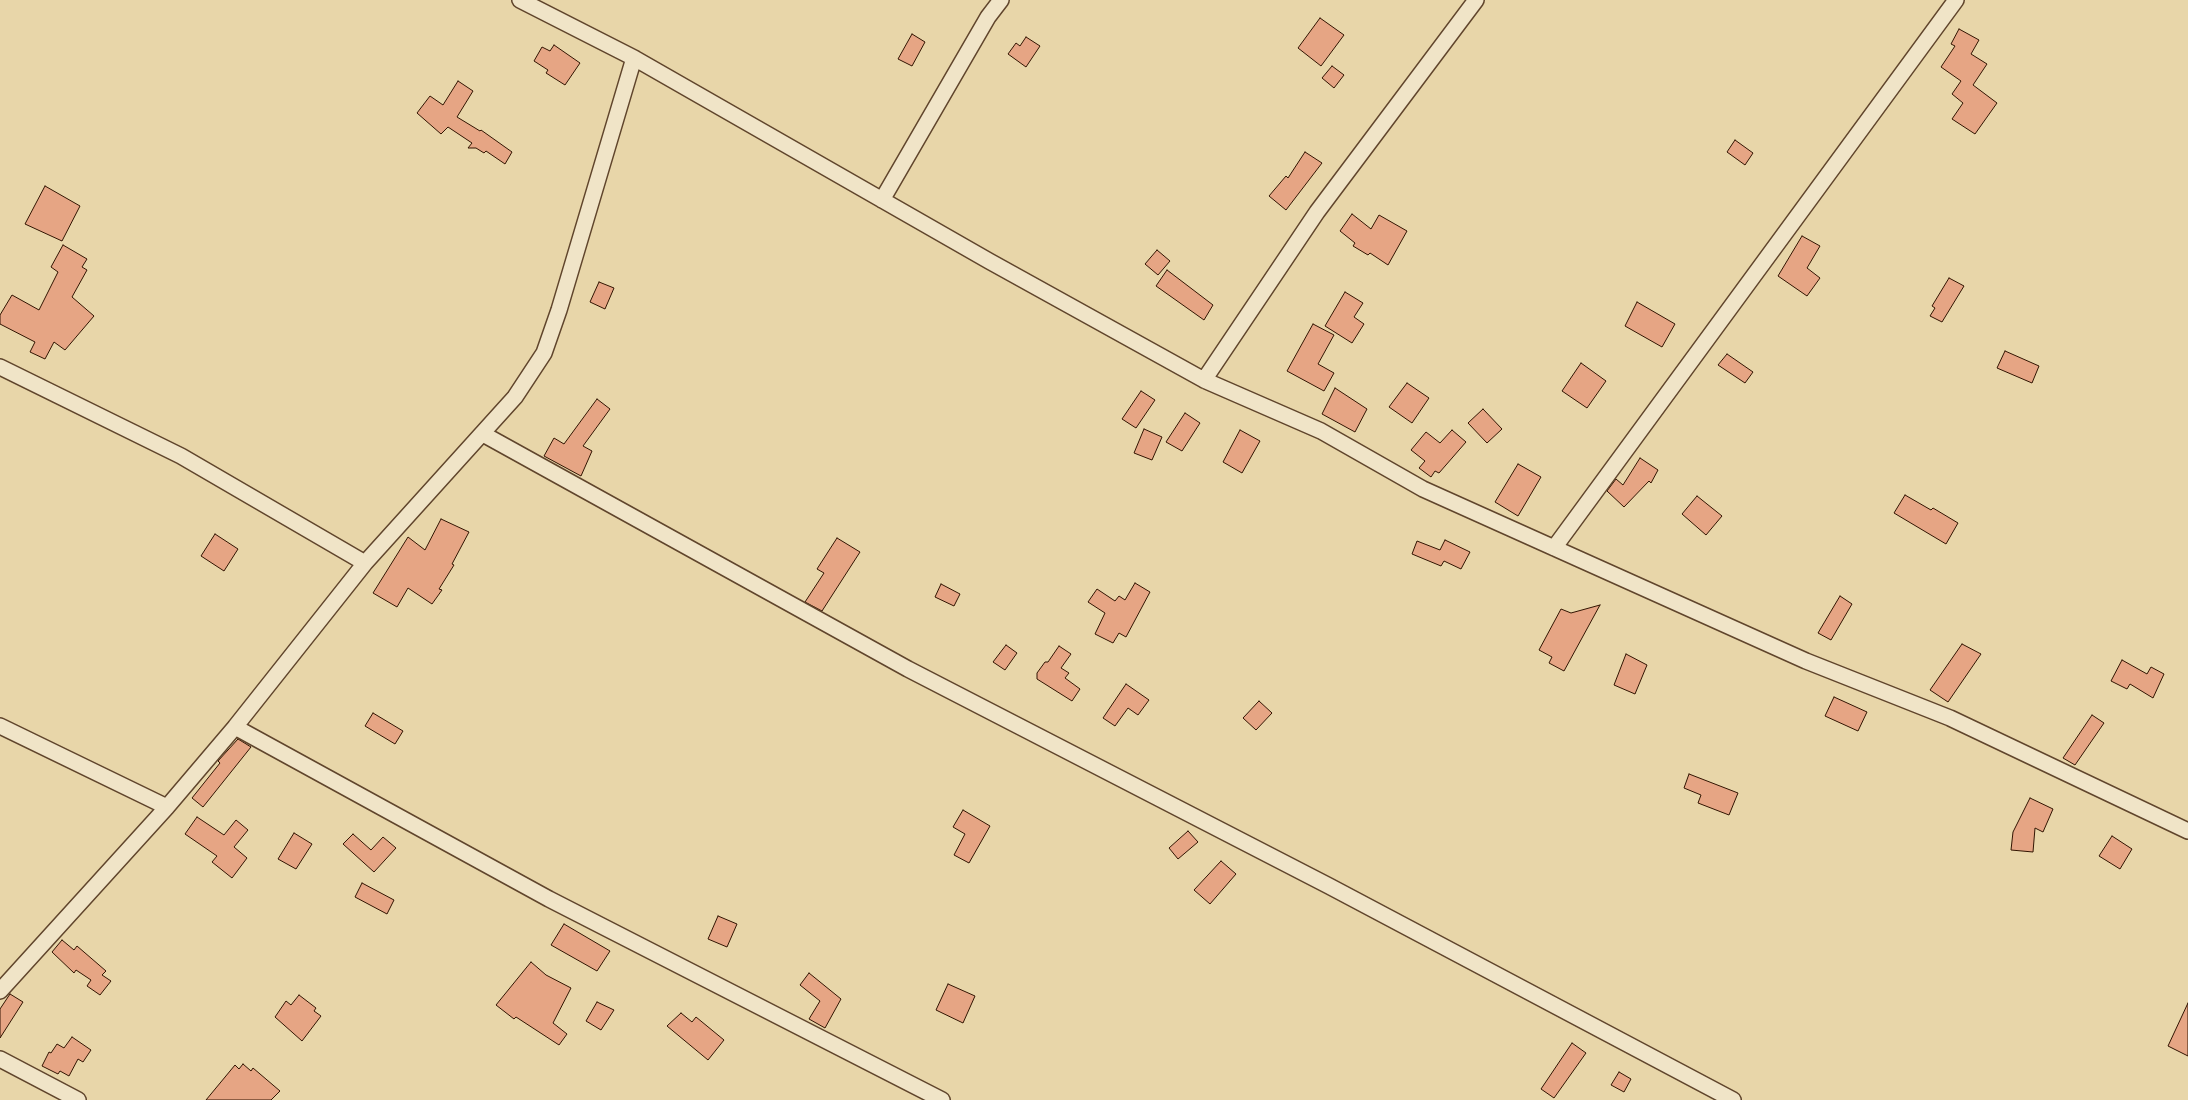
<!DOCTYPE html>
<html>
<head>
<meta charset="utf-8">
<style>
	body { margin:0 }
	canvas { display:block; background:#e8d6a9 }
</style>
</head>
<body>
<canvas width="2188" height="1100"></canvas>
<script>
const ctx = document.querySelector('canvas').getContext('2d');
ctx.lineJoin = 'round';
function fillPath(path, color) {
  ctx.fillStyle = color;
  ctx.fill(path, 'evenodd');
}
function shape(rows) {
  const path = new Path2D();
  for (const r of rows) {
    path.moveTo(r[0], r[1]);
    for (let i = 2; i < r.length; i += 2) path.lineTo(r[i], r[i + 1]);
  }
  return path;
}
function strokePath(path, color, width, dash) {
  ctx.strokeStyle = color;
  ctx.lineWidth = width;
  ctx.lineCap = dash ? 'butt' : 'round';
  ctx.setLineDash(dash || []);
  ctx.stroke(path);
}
const building = shape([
	[1320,18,1344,35,1321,66,1298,48,1320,18],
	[1959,29,1979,40,1971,54,1987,64,1973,85,1997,103,1975,134,1952,119,1963,103,1952,94,1961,81,1941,67,1955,46,1951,44,1959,29],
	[912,34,925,42,912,66,898,59,912,34],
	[1026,37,1040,46,1026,67,1008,54,1016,43,1020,46,1026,37],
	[554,45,580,63,565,85,546,73,548,70,534,61,542,47,550,51,554,45],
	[1332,66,1344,75,1334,88,1322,78,1332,66],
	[458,81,473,91,457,117,480,131,481,130,512,152,505,164,486,151,484,153,476,148,468,148,472,143,448,127,441,134,417,113,430,96,443,105,458,81],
	[1735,140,1753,153,1745,165,1727,152,1735,140],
	[1305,152,1322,163,1286,210,1269,196,1286,176,1288,178,1305,152],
	[45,186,80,206,62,241,25,224,45,186],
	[1352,214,1371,229,1379,215,1407,231,1388,265,1370,253,1368,255,1353,246,1355,243,1340,231,1352,214],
	[1802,236,1820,246,1807,268,1820,278,1807,296,1778,276,1802,236],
	[63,245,87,259,82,267,87,270,72,297,94,316,65,350,54,342,45,359,30,352,35,342,0,324,0,315,12,295,39,310,58,272,51,267,63,245],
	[1157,250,1170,261,1158,275,1145,264,1157,250],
	[1167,270,1213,305,1204,320,1156,286,1167,270],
	[1949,278,1964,286,1942,322,1930,316,1935,308,1932,306,1949,278],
	[599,282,614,288,605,309,590,302,599,282],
	[1345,292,1363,303,1354,317,1364,324,1352,343,1325,326,1345,292],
	[1637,302,1675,324,1662,347,1625,326,1637,302],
	[1313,324,1334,335,1318,364,1334,373,1324,391,1287,371,1313,324],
	[2005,351,2039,366,2032,383,1997,368,2005,351],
	[1727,354,1753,372,1745,383,1718,365,1727,354],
	[1581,363,1606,381,1587,408,1562,391,1581,363],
	[1407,383,1429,398,1412,423,1389,407,1407,383],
	[1335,388,1367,409,1355,432,1322,414,1335,388],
	[1141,391,1155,400,1136,428,1122,419,1141,391],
	[597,399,610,409,583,446,592,451,581,476,544,456,554,438,564,444,597,399],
	[1483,409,1502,429,1487,443,1468,423,1483,409],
	[1185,413,1200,423,1182,451,1166,442,1185,413],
	[1144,429,1162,437,1152,460,1134,453,1144,429],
	[1240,430,1260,441,1242,473,1223,462,1240,430],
	[1452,430,1466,442,1439,473,1435,471,1431,477,1419,468,1425,461,1411,450,1426,432,1440,443,1452,430],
	[1640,458,1658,470,1651,483,1649,481,1624,507,1607,491,1616,479,1623,485,1640,458],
	[1518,464,1541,477,1518,516,1495,502,1518,464],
	[1905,495,1931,510,1933,508,1958,523,1946,544,1894,513,1905,495],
	[1697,496,1722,516,1706,535,1682,514,1697,496],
	[441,519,469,532,452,564,454,565,439,589,442,590,432,604,408,588,397,607,373,593,408,537,425,550,441,519],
	[215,534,238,549,224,571,201,556,215,534],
	[837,538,860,552,822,611,805,602,824,573,817,569,837,538],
	[1445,540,1470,552,1461,569,1444,561,1441,566,1412,554,1417,541,1440,550,1445,540],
	[1135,583,1150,592,1126,637,1119,633,1113,643,1095,634,1105,613,1088,602,1097,589,1115,601,1119,596,1125,600,1135,583],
	[941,584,960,594,954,606,935,597,941,584],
	[1840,596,1852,604,1831,640,1818,633,1840,596],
	[1600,605,1564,671,1549,663,1552,657,1539,650,1561,609,1571,613,1600,605],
	[1962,644,1981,654,1948,702,1930,690,1962,644],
	[1006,645,1017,653,1005,670,993,662,1006,645],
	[1059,646,1071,654,1061,668,1069,673,1065,678,1080,689,1072,701,1037,679,1037,673,1045,662,1048,662,1059,646],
	[1626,654,1647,665,1635,694,1614,685,1626,654],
	[2122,660,2147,674,2151,667,2164,674,2153,698,2130,684,2127,689,2111,681,2122,660],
	[1126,684,1149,700,1138,715,1128,708,1115,726,1103,718,1126,684],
	[1834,697,1867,712,1858,731,1825,716,1834,697],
	[1259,701,1272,713,1256,730,1243,718,1259,701],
	[373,713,403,731,395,744,365,726,373,713],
	[2092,715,2104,723,2075,765,2063,758,2092,715],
	[238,739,251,747,203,807,192,798,220,763,218,761,238,739],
	[1689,774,1738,793,1729,815,1698,803,1701,795,1684,788,1689,774],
	[2030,798,2053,809,2043,832,2035,828,2033,852,2011,850,2013,832,2030,798],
	[963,810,990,826,969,863,954,855,965,834,953,827,963,810],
	[197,817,224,835,236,820,248,830,234,847,247,858,232,878,212,862,217,856,185,834,197,817],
	[1188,831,1198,842,1178,859,1169,848,1188,831],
	[294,833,312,844,296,869,278,859,294,833],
	[353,834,371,850,383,837,396,848,374,872,343,844,353,834],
	[2112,836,2132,849,2120,869,2099,856,2112,836],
	[1221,861,1236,874,1210,904,1194,890,1221,861],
	[362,883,394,900,387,914,355,897,362,883],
	[718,916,737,924,727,947,708,939,718,916],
	[564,924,610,951,597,971,551,945,564,924],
	[62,940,74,950,77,946,106,971,102,975,111,981,100,995,87,986,91,980,76,970,74,973,52,952,62,940],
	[531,962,546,975,571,988,553,1023,567,1034,559,1045,516,1017,514,1019,496,1005,531,962],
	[809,973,841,999,825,1028,809,1019,820,1001,800,985,809,973],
	[948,984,975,996,963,1023,936,1010,948,984],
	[10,994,23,1002,0,1038,0,1009,10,994],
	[299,995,316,1008,314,1011,321,1016,302,1041,275,1017,286,1001,291,1005,299,995],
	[597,1002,614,1010,601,1030,586,1021,597,1002],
	[2188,1003,2188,1056,2168,1046,2188,1003],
	[681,1013,692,1022,696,1017,724,1040,708,1060,667,1026,681,1013],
	[72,1037,91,1050,83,1062,78,1059,69,1076,60,1071,58,1074,42,1066,49,1052,51,1053,57,1044,64,1048,72,1037],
	[1572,1043,1586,1053,1554,1098,1541,1089,1572,1043],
	[243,1064,251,1071,253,1068,280,1091,271,1100,206,1100,235,1065,239,1069,243,1064],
	[1619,1072,1631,1079,1624,1092,1611,1085,1619,1072]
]);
fillPath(building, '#e6a584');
strokePath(building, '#321502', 1);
const street = shape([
	[520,0,634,58,989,261,1204,380,1321,431,1423,489,1806,661,1950,718,2188,831],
	[882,200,988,17,1001,0],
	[0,367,181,456,365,563],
	[1204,380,1317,212,1476,0],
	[483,434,908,669,1329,886,1733,1100],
	[1554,548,1956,0],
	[0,726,167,807],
	[235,727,549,899,942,1100],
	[0,991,167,807,235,727,365,563,515,397,544,353,559,310,634,58],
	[0,1059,78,1100]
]);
strokePath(street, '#60452c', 18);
strokePath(street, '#f0e4c7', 15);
</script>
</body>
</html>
